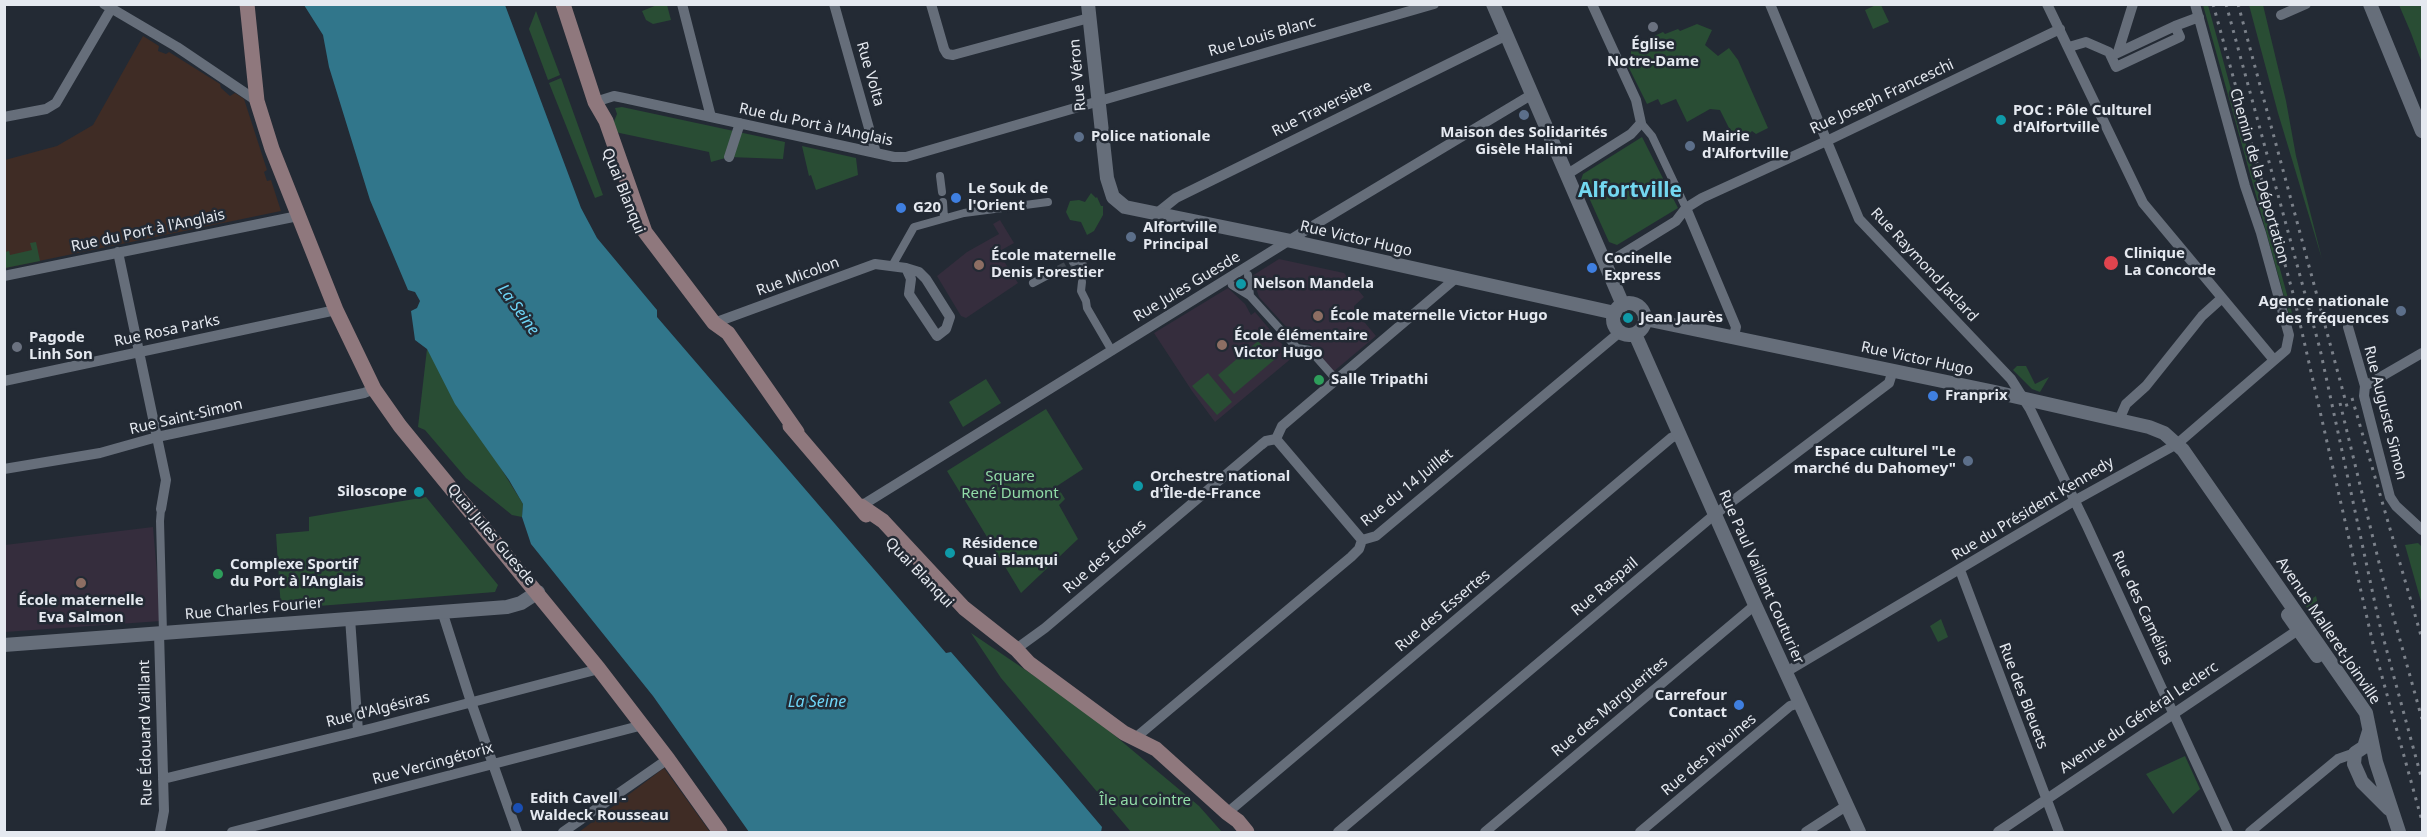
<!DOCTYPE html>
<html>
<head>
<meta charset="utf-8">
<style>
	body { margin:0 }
	#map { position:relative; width:2427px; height:837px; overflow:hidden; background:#232a34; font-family:"Noto Sans",sans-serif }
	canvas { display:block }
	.frame { position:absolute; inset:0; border:6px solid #e5e9f0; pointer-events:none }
</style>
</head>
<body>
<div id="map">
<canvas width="2427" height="837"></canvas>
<div class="frame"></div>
</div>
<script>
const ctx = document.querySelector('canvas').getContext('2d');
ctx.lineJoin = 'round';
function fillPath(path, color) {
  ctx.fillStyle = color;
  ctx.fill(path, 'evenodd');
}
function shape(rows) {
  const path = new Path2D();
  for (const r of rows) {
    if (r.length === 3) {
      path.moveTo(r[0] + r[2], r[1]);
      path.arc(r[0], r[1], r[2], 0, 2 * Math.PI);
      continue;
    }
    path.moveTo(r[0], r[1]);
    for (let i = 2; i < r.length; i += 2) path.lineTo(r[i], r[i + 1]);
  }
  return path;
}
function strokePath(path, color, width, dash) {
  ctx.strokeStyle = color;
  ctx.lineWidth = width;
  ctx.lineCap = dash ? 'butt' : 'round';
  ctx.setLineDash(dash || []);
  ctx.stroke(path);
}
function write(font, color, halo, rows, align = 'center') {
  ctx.font = font + ' "Noto Sans",sans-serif';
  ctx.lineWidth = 5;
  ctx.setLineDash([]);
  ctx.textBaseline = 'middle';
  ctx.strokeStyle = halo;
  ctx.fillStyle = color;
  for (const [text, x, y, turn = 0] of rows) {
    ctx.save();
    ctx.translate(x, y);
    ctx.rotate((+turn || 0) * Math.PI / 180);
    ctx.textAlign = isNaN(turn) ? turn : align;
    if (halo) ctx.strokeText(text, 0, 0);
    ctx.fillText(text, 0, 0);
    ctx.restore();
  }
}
fillPath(shape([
	[143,36,159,46,158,51,166,54,169,52,220,84,221,88,230,96,235,93,244,99,267,170,264,172,267,181,271,180,281,211,5,268,5,160,57,146,93,125],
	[664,768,710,832,579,832]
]), '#3f2c25');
fillPath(shape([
	[1000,220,1014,243,998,252,1018,283,966,318,961,316,937,276,967,252,999,234,993,224],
	[1279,259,1344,273,1364,297,1354,306,1355,311,1376,336,1333,372,1310,344,1301,343,1259,297,1252,276],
	[1228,288,1245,304,1251,315,1255,312,1293,357,1215,422,1192,391,1154,333],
	[153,527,161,621,5,632,5,545]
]), '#352d3d');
fillPath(shape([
	[657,5,667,5,671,20,653,24,646,20,642,11],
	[1876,5,1881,5,1889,22,1873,29,1865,10],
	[2203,5,2208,5,2292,313,2289,314],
	[2249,5,2263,5,2286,101,2296,156,2322,259,2278,113],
	[2399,5,2422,5,2422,63,2411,33],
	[536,11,560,75,548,80,529,29],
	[1697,24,1712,30,1705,45,1718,56,1729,48,1738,60,1768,128,1756,134,1752,131,1750,133,1751,136,1736,142,1720,110,1710,109,1687,122,1676,99,1661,105,1658,99,1647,104,1626,62,1631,58,1631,49,1637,47,1636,44,1663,32,1665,34,1678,29,1680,31],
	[561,78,603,195,595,198,549,83],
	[622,107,785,142,783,159,729,157,711,162,709,152,615,132,613,124,617,114,615,108],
	[1642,137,1678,208,1617,245,1609,242,1581,180,1583,174],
	[802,146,856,158,858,175,816,190,811,175,809,176],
	[1091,193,1096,198,1097,197,1101,206,1103,206,1103,215,1094,231,1087,235,1081,222,1070,220,1066,212,1070,201,1079,200,1085,202],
	[36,242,40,261,5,268,5,252,9,251,10,255,32,250,30,243],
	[1628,318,7],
	[1258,341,1274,360,1234,394,1218,375],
	[427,349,523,504,522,517,512,515,466,478,425,430,418,427],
	[2017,366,2026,366,2035,384,2049,377,2040,392,2032,389,2013,370],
	[1208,373,1232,402,1217,415,1192,386],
	[986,379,1001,403,963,427,949,402],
	[1046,409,1083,469,1057,486,1065,499,1059,505,1078,539,1021,593,947,471],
	[426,497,498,585,495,592,281,609,276,534,309,531,309,517],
	[2418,543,2422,547,2422,605,2405,545],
	[2316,596,2320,613,2314,617,2304,604],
	[1941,619,1948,637,1938,642,1930,626],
	[971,633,1083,709,1199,806,1222,832,1131,832,1001,678],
	[2185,756,2200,789,2173,814,2146,774]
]), '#294d34');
fillPath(shape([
	[304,5,505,5,581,208,597,238,657,310,657,317,946,653,951,652,1058,775,1102,827,1101,832,749,832,653,696,531,544,522,517,523,504,509,480,455,404,427,349,415,340,411,311,417,308,420,301,415,292,408,290,370,200,329,67,323,35]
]), '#31768b');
strokePath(shape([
	[1048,275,1073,262]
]), '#404750', 8, [8, 4]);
strokePath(shape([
	[1641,123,1652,136,1686,208],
	[940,176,942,192],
	[943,202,944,218],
	[1073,262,1082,259,1084,276],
	[892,266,914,227,964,213,1048,202],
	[1248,275,1250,296,1297,348,1310,350,1333,376],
	[1082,282,1081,291,1086,301,1087,308,1112,351],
	[1033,283,1048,275],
	[1232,285,1250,296],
	[161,509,160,521,163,633]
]), '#666e7a', 8);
strokePath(shape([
	[104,4,177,47,257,101],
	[682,4,711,117],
	[834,4,876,153],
	[931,4,944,49,947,54,953,55,1089,18],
	[1770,4,1859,219,2011,379,2030,409,2087,526,2228,832],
	[2047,4,2143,203,2274,360],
	[2281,15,2306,4],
	[2175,26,2199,17],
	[2069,47,2086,42,2109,52,2116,67,2180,37,2175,26,2111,56],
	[2118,52,2133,4],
	[595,102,614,96,624,98,894,157,906,157,1434,4],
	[4,117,46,109,56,103,111,9],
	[729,157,740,123],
	[1566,175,1631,134,1641,123,1636,100,1592,4],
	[1686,208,1736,327,1734,336],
	[1156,214,1176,198,1505,36],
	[118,252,166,480,161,509],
	[1604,263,1616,258,1676,221,1686,208,1702,198,1833,138,2060,29],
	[4,276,298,216],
	[714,323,875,264,906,268,919,272,926,279,950,317,946,329,937,336,909,294,911,279,906,268],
	[2348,327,2365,386,2364,396,2390,497,2396,506,2422,530],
	[4,381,336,310],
	[2365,386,2422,353],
	[2119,420,2126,404,2146,386,2202,316,2222,298],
	[1276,439,1282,426,1456,278],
	[1276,439,1362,540],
	[4,469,100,453,157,437,364,393,374,389],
	[861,506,1306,230,1531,95],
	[1362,540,1376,536,1620,332],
	[1960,570,2059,832],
	[442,611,471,702,517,832],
	[350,618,358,731],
	[159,633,164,811,160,832],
	[1016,649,1045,628,1261,445,1266,441,1276,439],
	[1786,672,2074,501,2177,444,2286,350,2289,335,2261,233,2245,186,2195,4],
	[1134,739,1351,557,1359,549,1362,540],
	[163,779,373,728,599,669],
	[1227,813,1671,438,1679,434],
	[232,832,643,725],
	[563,832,668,759],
	[1338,832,1714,515,1889,383,1893,370],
	[1485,832,1755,605],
	[1640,832,1790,706,1799,703],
	[1806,832,1846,806],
	[1998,832,2298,630],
	[2250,832,2338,759,2355,753]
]), '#666e7a', 10);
strokePath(shape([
	[1088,4,1107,178,1113,197,1125,207,1291,241,1615,313],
	[1493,4,1623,305],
	[2370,4,2422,131],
	[1629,319,16],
	[1645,319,1995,392,2149,427,2164,433,2183,450,2366,713,2376,762,2399,832],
	[1635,334,1755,605,1859,832],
	[2288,615,2317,656],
	[4,645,507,607,521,603,538,592],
	[2369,731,2364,747,2355,753,2354,764,2362,782,2389,809]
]), '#666e7a', 14);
strokePath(shape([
	[247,4,257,101,272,149,336,310,374,389,400,426,599,669,668,759,720,832],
	[563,4,595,102,606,121,645,232,714,323,728,333,797,432],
	[790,426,866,515],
	[861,506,883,521,964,608,1016,649,1029,663,1124,733,1156,749,1227,813,1238,821,1247,832]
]), '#8f787d', 15);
strokePath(shape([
	[2213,4,2294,297,2373,644,2422,821],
	[2226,4,2320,349,2379,622,2422,780],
	[2238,4,2348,410],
	[2352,398,2422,639],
	[2340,403,2383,579,2422,719]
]), '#7b818a', 3, [3, 6]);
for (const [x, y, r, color] of [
	[1653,27,6,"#6b7280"],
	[1524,115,6,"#5c6f8a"],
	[2001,120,6,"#0f9aa8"],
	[1079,137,6,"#5c6f8a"],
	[1690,146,6,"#5c6f8a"],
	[956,198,6,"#3f7fe0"],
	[901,208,6,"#3f7fe0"],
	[1131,237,6,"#5c6f8a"],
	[2111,263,8,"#e0444e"],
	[979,265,6,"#8d6e63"],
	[1592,268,6,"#3f7fe0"],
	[1241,284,6,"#0f9aa8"],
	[2401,311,6,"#5c6f8a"],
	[1318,316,6,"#8d6e63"],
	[1628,318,6,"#0f9aa8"],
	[1222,345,6,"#8d6e63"],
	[17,347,6,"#6b7280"],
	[1319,380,6,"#2e9e5b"],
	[1933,396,6,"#3f7fe0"],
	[1968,461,6,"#5c6f8a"],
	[1138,486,6,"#0f9aa8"],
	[419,492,6,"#0f9aa8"],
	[950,553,6,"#0f9aa8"],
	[218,574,6,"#2e9e5b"],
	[81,583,6,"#8d6e63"],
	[1739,705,6,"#3f7fe0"],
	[518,808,6,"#1a4fb4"]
]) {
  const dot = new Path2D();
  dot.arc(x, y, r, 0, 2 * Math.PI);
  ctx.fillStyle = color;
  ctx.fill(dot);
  strokePath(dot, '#232a34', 2);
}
write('15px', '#e5e9f0', '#232a34', [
	["Rue Louis Blanc",1262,37,-16],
	["Rue Volta",870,74,74],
	["Rue Véron",1078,75,-95],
	["Rue Joseph Franceschi",1882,97,-25],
	["Rue Traversière",1322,109,-26],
	["Rue du Port à l'Anglais",816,125,12],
	["Chemin de la Déportation",2259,176,74],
	["Quai Blanqui",623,191,68],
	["Rue du Port à l'Anglais",148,231,-12],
	["Rue Victor Hugo",1356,239,13],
	["Rue Raymond Jaclard",1924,265,47],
	["Rue Micolon",798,277,-20],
	["Rue Jules Guesde",1187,287,-31],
	["Rue Rosa Parks",167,331,-12],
	["Rue Victor Hugo",1917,359,12],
	["Rue Auguste Simon",2385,413,76],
	["Rue Saint-Simon",186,417,-13],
	["Rue du 14 Juillet",1407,488,-39],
	["Rue du Président Kennedy",2033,509,-31],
	["Quai Jules Guesde",491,535,50],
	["Rue des Écoles",1105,557,-41],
	["Quai Blanqui",919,573,46],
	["Rue Paul Vaillant Couturier",1761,577,66],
	["Rue Raspail",1605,587,-40],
	["Rue des Camélias",2142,608,65],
	["Rue Charles Fourier",254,609,-5],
	["Rue des Essertes",1443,611,-40],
	["Avenue Malleret-Joinville",2328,631,56],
	["Rue des Bleuets",2023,696,69],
	["Rue des Marguerites",1610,707,-40],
	["Rue d'Algésiras",378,710,-14],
	["Avenue du Général Leclerc",2139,718,-34],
	["Rue Édouard Vaillant",146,733,-91],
	["Rue des Pivoines",1709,755,-40],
	["Rue Vercingétorix",433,764,-15]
]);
write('bold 15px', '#e5e9f0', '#232a34', [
	["Église",1653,45,"center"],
	["Notre-Dame",1653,62,"center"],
	["POC : Pôle Culturel",2013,111],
	["d'Alfortville",2013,128],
	["Maison des Solidarités",1524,133,"center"],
	["Gisèle Halimi",1524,150,"center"],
	["Police nationale",1091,137],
	["Mairie",1702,137],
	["d'Alfortville",1702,154],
	["Le Souk de",968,189],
	["l'Orient",968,206],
	["G20",913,208],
	["Alfortville",1143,228],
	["Principal",1143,245],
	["Clinique",2124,254],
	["La Concorde",2124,271],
	["École maternelle",991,256],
	["Denis Forestier",991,273],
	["Cocinelle",1604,259],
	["Express",1604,276],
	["Nelson Mandela",1253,284],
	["Agence nationale",2389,302,"right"],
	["des fréquences",2389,319,"right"],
	["École maternelle Victor Hugo",1330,316],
	["Jean Jaurès",1640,318],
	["École élémentaire",1234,336],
	["Victor Hugo",1234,353],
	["Pagode",29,338],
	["Linh Son",29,355],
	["Salle Tripathi",1331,380],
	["Franprix",1945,396],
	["Espace culturel \"Le",1956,452,"right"],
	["marché du Dahomey\"",1956,469,"right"],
	["Orchestre national",1150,477],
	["d'Île-de-France",1150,494],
	["Siloscope",407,492,"right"],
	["Résidence",962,544],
	["Quai Blanqui",962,561],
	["Complexe Sportif",230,565],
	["du Port à l’Anglais",230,582],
	["École maternelle",81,601,"center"],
	["Eva Salmon",81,618,"center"],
	["Carrefour",1727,696,"right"],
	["Contact",1727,713,"right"],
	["Edith Cavell -",530,799],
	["Waldeck Rousseau",530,816]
], 'left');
write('15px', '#91dca7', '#232a34', [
	["Square",1010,477],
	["René Dumont",1010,494],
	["Île au cointre",1145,801]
]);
write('italic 16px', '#6ed4f6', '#232a34', [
	["La Seine",518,310,54],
	["La Seine",817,702]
]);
write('bold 21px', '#73d7f0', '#232a34', [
	["Alfortville",1630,191]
]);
</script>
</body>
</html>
